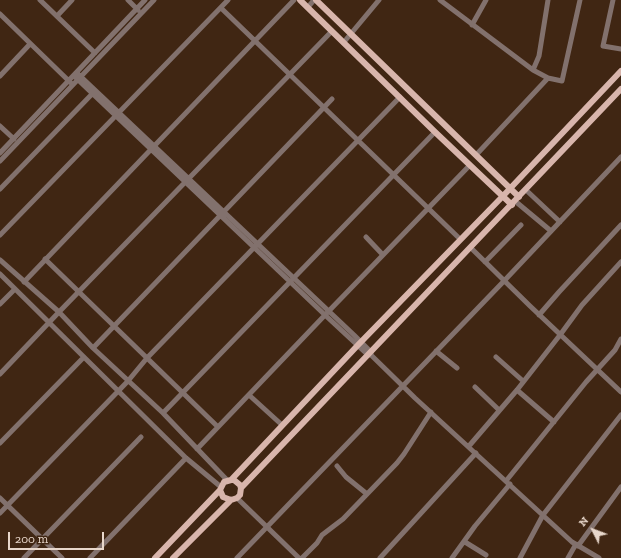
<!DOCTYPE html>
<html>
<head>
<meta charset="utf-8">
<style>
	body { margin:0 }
	#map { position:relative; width:621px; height:558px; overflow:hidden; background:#402613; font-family:"Zilla Slab",serif }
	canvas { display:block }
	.north { position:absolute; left:573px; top:510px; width:40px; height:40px; -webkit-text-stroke:3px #402613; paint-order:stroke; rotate:312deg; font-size:11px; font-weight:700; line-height:16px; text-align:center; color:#e8d7cb }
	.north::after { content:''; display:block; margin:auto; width:14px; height:18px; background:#e8d7cb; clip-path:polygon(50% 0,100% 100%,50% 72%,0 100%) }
	.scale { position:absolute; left:8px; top:532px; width:96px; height:18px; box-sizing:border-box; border:2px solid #e8d7cb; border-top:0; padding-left:5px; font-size:12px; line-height:14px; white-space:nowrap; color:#e8d7cb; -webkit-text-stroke:3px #402613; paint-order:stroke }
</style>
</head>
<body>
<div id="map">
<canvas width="621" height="558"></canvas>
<div class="north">N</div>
<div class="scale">200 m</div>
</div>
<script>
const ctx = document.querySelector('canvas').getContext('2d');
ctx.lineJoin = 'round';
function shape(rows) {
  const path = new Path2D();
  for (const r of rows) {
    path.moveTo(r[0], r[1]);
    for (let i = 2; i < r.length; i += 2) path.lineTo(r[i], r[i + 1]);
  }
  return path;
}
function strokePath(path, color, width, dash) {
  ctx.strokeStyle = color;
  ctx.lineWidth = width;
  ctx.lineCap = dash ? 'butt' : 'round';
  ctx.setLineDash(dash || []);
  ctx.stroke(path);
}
strokePath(shape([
	[40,0,95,53],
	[128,0,138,10],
	[440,0,533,70,548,78,476,155],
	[613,0,603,46,621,49],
	[308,7,314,0],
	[221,8,460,239],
	[0,14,71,83],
	[57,16,72,0],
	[472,25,486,0],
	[344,42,379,0],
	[533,70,539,56,548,0],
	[77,73,354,335,371,352,371,355,415,398,572,542,599,558],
	[0,76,30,44],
	[74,76,325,315,368,355,370,355],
	[548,78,562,81,580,0],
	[0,126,14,139],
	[0,153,145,0],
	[0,161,154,0],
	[0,189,93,93],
	[526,190,560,222],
	[515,201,551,231],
	[0,235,228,0],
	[366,237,383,255],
	[471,248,530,306,621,392],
	[45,259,218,427],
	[0,260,59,312,93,348,163,413,227,480],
	[485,262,521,225],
	[0,274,186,458,221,487],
	[24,282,294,0],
	[0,304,15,289],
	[539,315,559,292,621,225],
	[93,348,332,99],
	[436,351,457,368],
	[496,357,523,381],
	[0,374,59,312,332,31],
	[475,387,499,410],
	[517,390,554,422],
	[249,395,282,425],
	[163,413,435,132],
	[0,443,84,357],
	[469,446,517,390,560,335,582,305,621,262],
	[197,449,325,315,470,165],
	[337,466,346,477,367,494],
	[506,481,586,382,615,350,621,339],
	[0,498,62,558],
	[237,498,299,558],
	[0,513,128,381,147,358,400,97],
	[465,542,486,555],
	[578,546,621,487],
	[24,558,141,437],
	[90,558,186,458],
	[237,558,504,281,621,157],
	[302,558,317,543,322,535,343,519,397,463,404,454,431,412],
	[380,558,476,453],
	[452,558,475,526,510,484],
	[520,558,543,515,621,415],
	[568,558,576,544]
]), '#82716d', 5);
strokePath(shape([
	[300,0,435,132,512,205],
	[316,0,519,197],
	[231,480,358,345,503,196,621,71],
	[241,488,621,89],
	[155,558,220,490,224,482,231,480,234,480,240,485,241,488,240,495,237,498,231,500,223,497,220,490],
	[173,558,231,500]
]), '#d8b5ac', 6);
</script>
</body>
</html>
